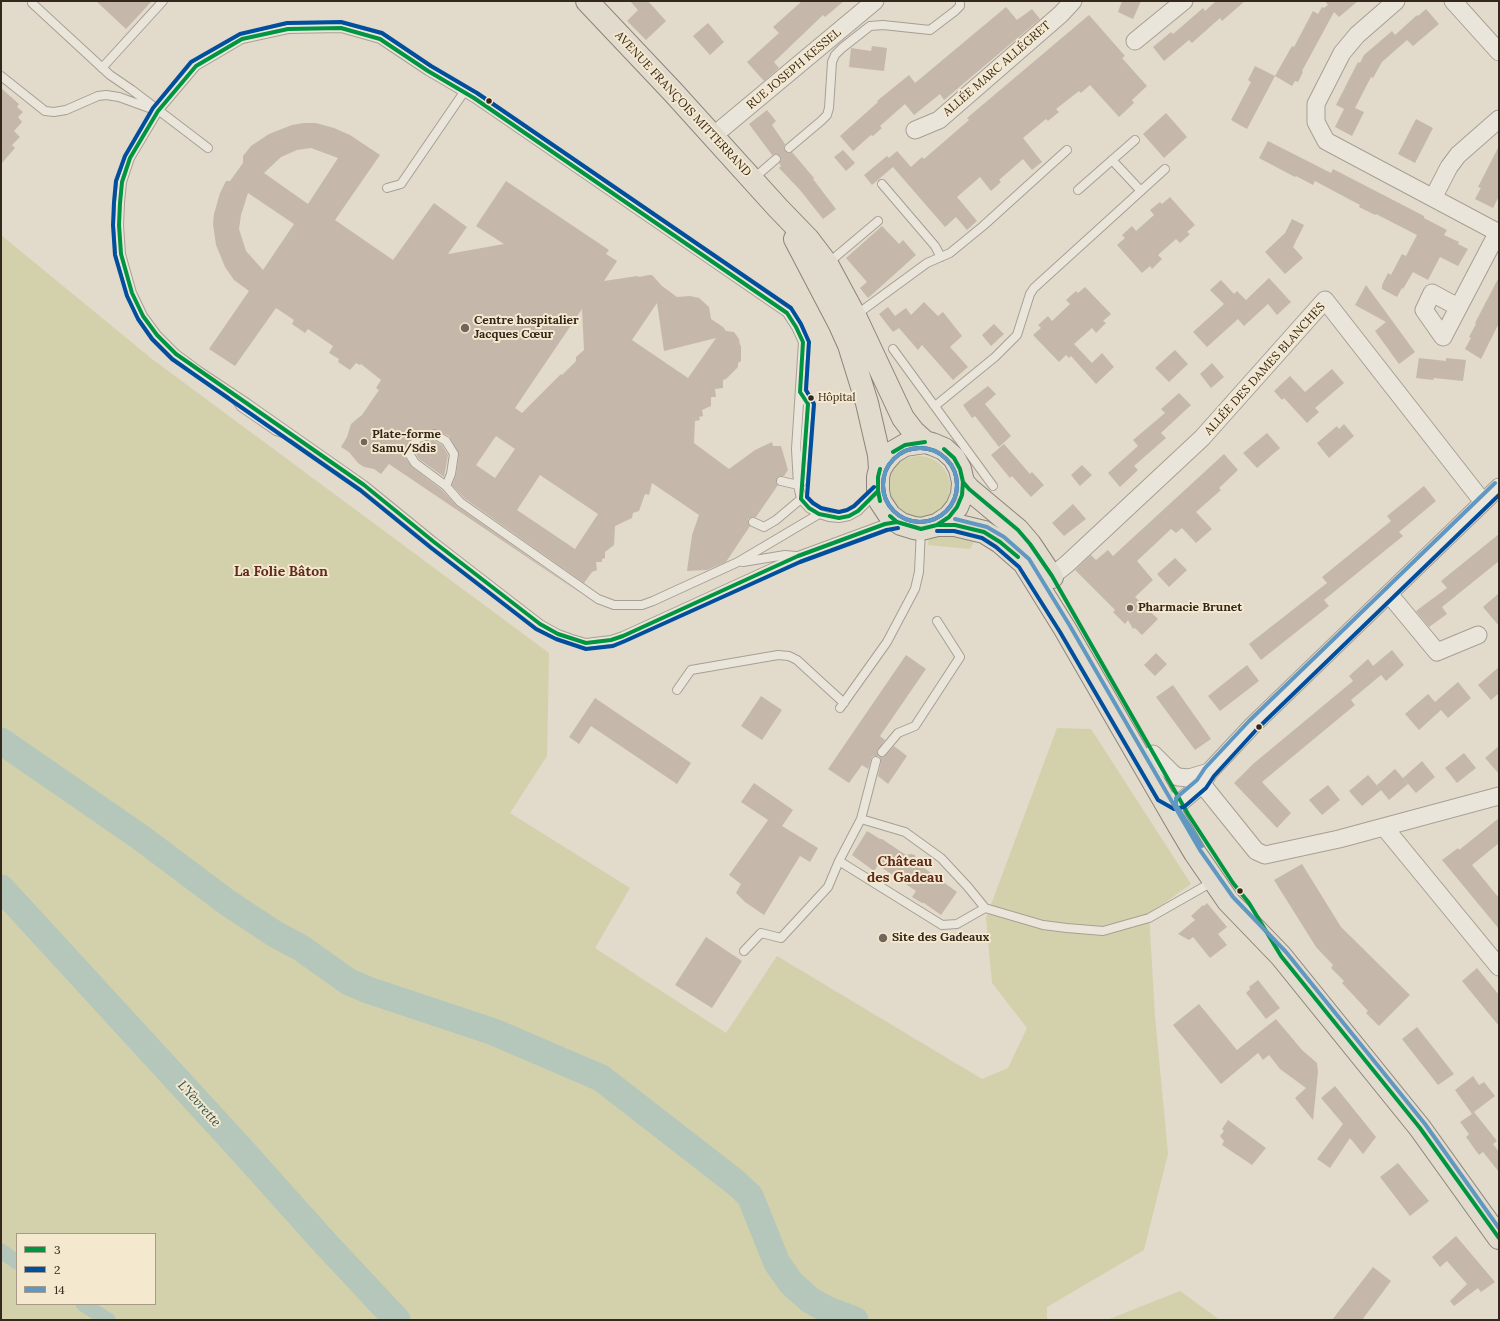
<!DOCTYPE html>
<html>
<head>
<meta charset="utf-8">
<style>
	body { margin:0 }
	#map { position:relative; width:1500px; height:1321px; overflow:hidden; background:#e2daca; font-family:Lora,serif }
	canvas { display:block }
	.frame { position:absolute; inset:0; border:2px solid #34271c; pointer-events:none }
	.legend { position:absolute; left:16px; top:1233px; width:140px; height:72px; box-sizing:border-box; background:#f4e8ce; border:1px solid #a79b87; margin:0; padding:5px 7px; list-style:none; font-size:12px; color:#34271c }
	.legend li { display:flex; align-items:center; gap:8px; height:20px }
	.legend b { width:20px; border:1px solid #a79b87 }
</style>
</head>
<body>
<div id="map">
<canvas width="1500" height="1321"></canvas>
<div class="frame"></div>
<ul class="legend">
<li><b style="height:5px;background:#009641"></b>3</li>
<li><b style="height:5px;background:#004f9f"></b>2</li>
<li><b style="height:5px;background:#6198c2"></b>14</li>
</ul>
</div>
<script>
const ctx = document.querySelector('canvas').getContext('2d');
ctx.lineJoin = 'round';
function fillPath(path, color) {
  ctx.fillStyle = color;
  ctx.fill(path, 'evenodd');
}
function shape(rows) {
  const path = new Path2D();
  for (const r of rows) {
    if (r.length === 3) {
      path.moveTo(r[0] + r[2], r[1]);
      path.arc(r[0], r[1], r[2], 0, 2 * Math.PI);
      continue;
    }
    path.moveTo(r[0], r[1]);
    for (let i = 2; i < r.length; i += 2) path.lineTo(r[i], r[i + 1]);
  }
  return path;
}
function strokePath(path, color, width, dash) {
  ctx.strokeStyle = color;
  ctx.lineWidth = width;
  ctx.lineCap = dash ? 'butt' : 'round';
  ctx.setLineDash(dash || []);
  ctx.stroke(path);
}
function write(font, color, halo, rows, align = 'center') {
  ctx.font = font + ' Lora,serif';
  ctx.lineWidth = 4;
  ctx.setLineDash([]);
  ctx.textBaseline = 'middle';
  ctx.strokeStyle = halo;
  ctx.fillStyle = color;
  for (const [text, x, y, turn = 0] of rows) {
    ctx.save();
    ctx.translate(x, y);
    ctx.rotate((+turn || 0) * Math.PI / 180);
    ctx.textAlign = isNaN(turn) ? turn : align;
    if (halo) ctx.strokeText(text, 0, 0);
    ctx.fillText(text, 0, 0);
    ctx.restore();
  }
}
fillPath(shape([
	[1,235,152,359,549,653,547,756,510,813,630,888,595,948,726,1033,777,956,982,1079,1008,1068,1027,1028,992,983,986,918,1057,728,1091,729,1191,884,1149,914,1155,1016,1168,1154,1144,1250,1047,1307,1047,1320,1,1320],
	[17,1234,155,1234,155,1304,17,1304],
	[919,487,31],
	[946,532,976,538,970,549,928,545,929,535],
	[1180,1291,1220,1320,1107,1320]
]), '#d2d1ac');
strokePath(shape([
	[1,1251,17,1262],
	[83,1304,108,1320]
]), '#b5c6bb', 15);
strokePath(shape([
	[1,741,140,837,228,903,275,934,301,948,349,982,368,990,494,1032,601,1078,735,1182,750,1196,777,1263,791,1283,810,1300,826,1309,855,1320],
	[1,888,238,1146,325,1243,397,1320]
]), '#b5c6bb', 27);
fillPath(shape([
	[96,1,152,1,126,29],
	[630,1,648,1,666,21,646,40,627,21,638,10],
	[802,1,844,1,825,17,823,15,774,62,779,68,764,81,747,62,779,33,773,27],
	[1122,1,1141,1,1133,19,1118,12],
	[1216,1,1245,1,1222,21,1220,18,1192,43,1189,40,1164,61,1153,47,1171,32,1173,34,1203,8,1205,11],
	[1325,1,1358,1,1339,17,1334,12,1302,71,1303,72,1298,82,1295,81,1292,86,1275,76,1292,46,1294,47,1313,11,1318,14,1322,7,1324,8,1328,5],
	[1006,7,1017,20,1032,9,1040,19,944,100,940,94,914,115,905,104,880,126,882,128,873,136,871,135,853,151,840,136,878,102,877,101,909,75,915,83],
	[1426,9,1439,24,1413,46,1407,40,1382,62,1373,78,1371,77,1355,108,1364,112,1352,136,1335,127,1344,109,1336,105,1358,62,1360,63,1364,55,1392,31,1395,35,1417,15,1418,16],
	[1089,15,1125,56,1122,58,1147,86,1132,100,1134,103,1119,117,1090,85,1081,93,1079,91,1056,109,1059,112,1048,121,1046,119,1023,138,1042,162,1032,170,1023,159,999,180,1001,182,991,191,980,177,957,197,977,221,967,230,956,217,945,227,893,167,872,185,864,175,887,156,889,158,897,151,911,167,922,157,924,159,969,120,967,118],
	[708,23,724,42,710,55,693,36],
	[872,46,887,48,884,71,849,67,851,48,871,51],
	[1255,66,1275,76,1247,129,1231,120,1251,82,1248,80],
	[1,88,19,104,17,107,23,112,18,117,22,122,14,131,20,137,12,145,15,148,1,164],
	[767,110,776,121,772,125,785,144,784,147,785,151,788,153,792,152,814,178,813,179,836,209,823,219,800,190,779,168,781,166,779,163,781,160,780,156,777,154,772,155,749,124],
	[1166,113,1187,137,1164,158,1143,134],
	[1416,119,1433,128,1415,163,1398,154],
	[304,123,316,123,334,128,350,135,380,155,335,220,393,260,434,203,467,227,448,254,504,244,476,226,506,181,609,250,606,254,617,261,604,281,637,276,639,277,649,275,652,275,662,286,677,297,690,296,699,298,709,307,711,319,723,327,726,331,734,332,739,339,740,345,741,346,741,361,738,363,738,367,726,379,723,380,723,388,715,389,716,397,711,397,711,406,702,410,703,416,699,417,700,420,695,421,694,443,729,469,755,450,772,442,773,446,781,446,788,470,784,476,780,476,777,478,776,482,778,485,756,517,752,517,748,519,748,523,750,526,726,562,707,570,687,571,692,535,699,515,652,483,649,495,645,494,639,511,633,513,632,518,615,526,614,545,605,552,605,558,602,559,602,562,596,562,597,570,592,572,584,583,464,498,452,485,456,475,459,454,449,436,433,429,417,433,414,435,403,451,403,455,412,467,442,490,457,506,577,591,389,464,381,474,374,469,364,467,358,463,349,452,341,447,347,437,351,424,358,418,362,415,379,390,376,388,381,380,361,364,360,365,356,363,350,370,338,362,339,359,329,353,333,346,308,329,305,333,292,324,294,320,276,308,235,366,209,349,249,291,234,280,225,267,216,245,213,224,214,214,220,193,226,181,230,181,243,163,243,156,251,146,269,134,292,125],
	[311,148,338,158,308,204,264,173,281,157,297,150],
	[248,193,294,224,263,270,246,251,239,229,241,215],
	[657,303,664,351,716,338,688,378,632,340],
	[582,309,584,350,576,357,576,361,562,375,561,374,522,413,515,408],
	[496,436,515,449,495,478,476,465],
	[540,475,598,514,575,549,517,510],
	[1268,141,1331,173,1333,169,1424,216,1424,218,1447,230,1444,235,1459,242,1458,244,1468,249,1458,266,1440,257,1428,280,1413,272,1403,289,1402,288,1397,297,1382,289,1382,285,1388,273,1391,275,1402,254,1406,256,1417,235,1376,214,1375,215,1359,207,1360,205,1315,181,1313,185,1296,176,1295,177,1259,158],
	[1499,146,1499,196,1493,208,1475,199,1481,188,1478,187],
	[843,150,855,163,846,171,834,157],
	[1170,197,1195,225,1187,232,1190,234,1180,243,1176,239,1158,255,1162,259,1152,269,1150,266,1142,273,1117,245,1125,238,1122,235,1132,226,1136,231,1154,215,1150,210,1160,202,1162,204],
	[1292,219,1304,225,1293,247,1303,258,1285,274,1265,252,1285,233],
	[882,226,899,244,903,240,916,255,868,298,860,288,867,282,846,258],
	[1499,277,1499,323,1481,359,1465,349,1471,338,1469,337,1476,324,1475,323],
	[1269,278,1291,302,1277,315,1268,304,1244,326,1238,319,1207,347,1193,332,1224,304,1210,290,1221,280,1234,294,1237,291,1246,300],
	[1366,285,1415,352,1399,364,1375,331,1386,322,1355,305],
	[1085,287,1111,314,1103,321,1106,323,1096,333,1092,328,1074,344,1092,363,1102,353,1114,367,1096,384,1071,356,1069,358,1066,355,1059,362,1033,335,1041,328,1038,325,1048,316,1052,321,1070,304,1066,300,1076,291,1078,293],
	[924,302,938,316,943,312,962,336,950,347,968,367,953,380,922,345,918,350,899,328,893,332,879,314,888,307,895,316,906,308,911,315],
	[994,324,1004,334,991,346,982,335],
	[1175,350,1188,364,1169,382,1155,368],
	[1419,358,1446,361,1446,358,1466,360,1463,381,1434,378,1433,380,1416,378],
	[1212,363,1224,377,1211,388,1200,374],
	[1332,369,1344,383,1315,408,1319,412,1307,423,1284,398,1282,400,1274,391,1290,376,1305,392],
	[988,386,996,394,985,404,1011,436,999,447,975,416,972,418,963,405],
	[1179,393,1191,405,1161,433,1166,438,1134,466,1138,470,1120,487,1108,473,1138,446,1133,440,1165,413,1161,409],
	[1344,424,1354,436,1329,458,1317,443,1337,426,1339,429],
	[1267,433,1280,448,1257,468,1243,453],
	[433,440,442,445,448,455,444,477,419,459,415,452,421,443],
	[1004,444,1030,474,1032,472,1044,485,1031,497,1012,476,1010,478,991,455],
	[1224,454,1238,470,1219,488,1221,490,1196,512,1212,529,1196,543,1182,528,1176,533,1171,529,1137,561,1153,580,1135,597,1158,619,1142,635,1135,628,1133,629,1128,620,1125,624,1113,612,1115,610,1075,570,1091,555,1096,560,1108,550,1113,556],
	[1082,465,1092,475,1080,486,1071,475],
	[1424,486,1436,501,1399,532,1403,536,1324,600,1329,606,1261,660,1249,644,1327,583,1322,577,1391,521,1387,516],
	[1073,504,1086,519,1064,536,1052,523],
	[1499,534,1499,561,1442,607,1447,614,1429,627,1416,611,1447,588,1441,581],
	[1175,558,1187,570,1169,587,1157,574],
	[1499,593,1499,626,1483,607],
	[1392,650,1404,665,1386,681,1381,675,1351,700,1355,705,1262,782,1291,813,1277,828,1234,783,1253,764,1353,681,1349,676,1368,659,1373,666],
	[1156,653,1167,664,1155,676,1144,665],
	[906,655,926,669,880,736,885,740,877,751,879,756,875,756,872,757,868,769,862,765,849,783,828,769],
	[1247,665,1259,681,1220,711,1208,696],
	[1499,667,1499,693,1491,700,1478,685],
	[1458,682,1471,698,1448,718,1441,710,1419,730,1405,714,1428,694,1435,702],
	[1173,685,1211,739,1195,750,1156,697],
	[761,696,782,710,762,740,741,726],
	[595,698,691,763,677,784,591,726,579,744,569,737],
	[894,746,907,756,888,784,878,776,881,762,879,756,884,757],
	[1499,746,1499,774,1485,758],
	[1464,753,1476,768,1457,783,1445,768],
	[1422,761,1435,777,1416,793,1403,778],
	[1395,769,1408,784,1389,800,1377,785],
	[1368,775,1381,790,1362,806,1349,791],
	[754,783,793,810,782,826,818,848,810,862,800,856,764,915,745,902,736,893,741,884,729,875,768,820,741,802],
	[1328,785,1340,800,1322,815,1309,800],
	[1499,818,1499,843,1472,865,1499,898,1499,929,1442,860,1458,848,1459,850],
	[867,831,880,839,882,839,906,855,911,854,915,855,916,862,957,892,941,915,924,903,922,903,912,897,916,891,878,865,874,871,852,855],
	[1302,864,1341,927,1410,995,1379,1026,1366,1013,1368,1011,1342,983,1344,981,1331,968,1333,965,1316,947,1274,880],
	[1207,903,1227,927,1218,934,1227,945,1210,958,1193,937,1189,940,1178,934,1195,920,1191,916,1203,905,1204,906],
	[706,937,742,961,712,1008,675,985],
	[1477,968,1499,995,1499,1026,1462,981],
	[1258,980,1280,1008,1266,1019,1246,993,1250,989,1249,987],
	[1199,1004,1237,1050,1276,1019,1302,1050,1317,1063,1318,1072,1313,1120,1295,1098,1306,1088,1280,1069,1269,1055,1263,1060,1258,1053,1221,1084,1173,1025],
	[1417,1027,1454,1074,1438,1085,1402,1039],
	[1473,1076,1479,1085,1484,1082,1495,1096,1474,1112,1497,1141,1493,1144,1499,1152,1499,1172,1483,1152,1479,1155,1466,1137,1469,1134,1460,1122,1472,1114,1455,1090],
	[1335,1086,1376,1137,1363,1154,1350,1138,1330,1168,1317,1159,1343,1124,1321,1098],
	[1228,1120,1266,1148,1252,1165,1222,1145,1224,1141,1220,1136,1224,1131,1222,1129],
	[1398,1163,1429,1201,1410,1216,1380,1177],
	[1456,1236,1495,1282,1481,1292,1478,1288,1454,1306,1450,1301,1467,1284,1447,1261,1440,1267,1432,1257],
	[1373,1267,1391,1281,1362,1320,1332,1320]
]), '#c5b8ab');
const lane = shape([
	[33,1,32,3,110,75,132,90,208,148],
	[102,68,163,1],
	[1,76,45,111,54,112,66,110,98,96,106,95,119,97,152,109],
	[789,148,821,121,827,115,829,108,832,62,835,55,842,48,870,26,883,25,930,30,955,11,960,6,960,1],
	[1112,160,1141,191],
	[753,179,776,159],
	[882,184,935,246,941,257],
	[387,188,401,184,464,92],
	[1078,190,1135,140],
	[827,264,878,221],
	[856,315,927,263,950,253,983,226,1067,150],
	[893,349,993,486],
	[800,392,808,404,802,482],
	[234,397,241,407,276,431,289,435],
	[935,406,995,357,1017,335,1030,294,1034,288,1165,169],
	[781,481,798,485],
	[446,486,451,474,454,454,446,441,434,434,418,438,408,452,415,463,446,486,460,502,598,599,614,605,642,605,653,601,738,562,819,514],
	[876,493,858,511,849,516,839,518,829,517,819,514,809,508,801,499,798,485,796,449,803,342,796,327,787,313,474,98,428,71,380,39,341,28,288,29,242,39,196,66,158,111,130,158,122,182,120,203,119,225,121,254,132,293,143,316,157,335,176,354,199,371,247,403,364,485,434,542,540,624,558,634,572,639,586,643,611,640,623,636,798,556,885,524,894,522],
	[753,522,764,527,776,520,801,499,801,494],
	[743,562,785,555,796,556],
	[677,690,691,670,778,655,789,656,797,660,844,703],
	[840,708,887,642,915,589,919,572,921,529],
	[882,752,898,733,915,726,960,657,937,621],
	[861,819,876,761],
	[839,861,942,925,957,924,985,908],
	[744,951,761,933,781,938,828,887,839,861,861,819,905,832,941,858,968,887,985,908,1043,925,1067,928,1103,931,1149,918,1214,881]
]);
const street = shape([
	[1396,1,1357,35,1342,53,1316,104,1316,122,1326,141,1499,233],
	[1453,1,1499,52],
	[1135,41,1184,1],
	[915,130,939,120,1061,14,1073,1],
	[713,136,875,1],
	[1433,198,1449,167,1458,155,1499,119],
	[1458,307,1432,293,1424,310,1443,337,1498,232],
	[1052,576,1067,564,1202,438,1325,300,1483,502],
	[1389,594,1437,652,1478,635],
	[1153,754,1173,774,1178,777,1189,778,1209,772],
	[1202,784,1256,851,1265,855,1339,839,1499,796],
	[1163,797,1174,803,1181,802,1202,784,1209,772,1253,725,1499,487],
	[1384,827,1499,967]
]);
const primary = shape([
	[587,1,673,92,778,208,808,239,827,264,855,316,903,418,913,431,925,442],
	[795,239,840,325,849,345,867,403,879,455,880,469],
	[963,482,969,489,1018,530,1030,544,1052,577],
	[937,525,949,517,957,507,962,495,963,482,960,469,954,458,944,449,932,444,925,442,905,445,893,452,885,461,880,469,878,477,878,491,880,501,890,516,901,524,914,528,921,529,937,525,955,525,984,532,1000,542,1024,563,1065,629,1176,821,1195,853,1228,901,1281,956,1361,1055,1420,1128,1499,1238]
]);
strokePath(lane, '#a79f93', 10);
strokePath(street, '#a79f93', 19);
strokePath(primary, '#8c847a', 24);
strokePath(lane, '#eae5db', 8);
strokePath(street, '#eae5db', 17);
strokePath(primary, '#e1dbcd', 22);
strokePath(shape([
	[893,452,905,445,925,442],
	[880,469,878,477,878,491,880,501],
	[963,482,969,489,1018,530,1030,544,1052,576,1188,814,1233,883,1249,903,1281,956,1420,1128,1499,1238],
	[878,491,858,511,849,516,839,518,819,514,809,508,801,499,808,404,800,392,803,342,796,327,787,313,474,98,428,71,380,39,341,28,288,29,242,39,196,66,158,111,130,158,122,182,120,203,119,225,121,254,132,293,143,316,157,335,176,354,364,485,434,542,540,624,558,634,586,643,611,640,623,636,798,556,885,524,897,522],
	[890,516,897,522,921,529,937,525,949,517,957,507,962,495,963,482,960,469,954,458,944,449],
	[937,525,955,525,984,532,1000,542,1018,557]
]), '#009641', 4);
strokePath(shape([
	[920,485,37],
	[874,487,854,506,847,510,839,512,821,508,813,503,807,497,814,404,806,390,809,342,801,324,791,308,477,93,431,66,382,33,341,22,287,23,240,34,191,62,153,108,125,156,116,181,114,202,113,225,115,255,127,296,138,319,152,339,172,359,360,490,430,547,536,629,556,639,586,649,613,646,625,641,800,562,887,530,898,528],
	[937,531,954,531,982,538,996,547,1019,567,1060,632,1158,800,1174,809,1184,807,1206,788,1214,776,1257,729,1499,495]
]), '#004f9f', 4);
strokePath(shape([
	[920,485,37],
	[955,519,987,527,1004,537,1029,559,1070,626,1200,850,1233,897,1286,952,1425,1124,1499,1228],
	[1202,846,1176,805,1176,798,1197,780,1205,768,1249,721,1495,483]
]), '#6198c2', 4);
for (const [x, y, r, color] of [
	[489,101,3.5,"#34271c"],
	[465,328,5,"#716659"],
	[811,398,3.5,"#34271c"],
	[364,442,4,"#716659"],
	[1130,608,4,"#716659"],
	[1259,727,3.5,"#34271c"],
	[1240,891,3.5,"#34271c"],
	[883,938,5,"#716659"]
]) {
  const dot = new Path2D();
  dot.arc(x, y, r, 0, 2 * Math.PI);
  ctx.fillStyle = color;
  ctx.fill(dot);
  strokePath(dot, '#f4e8ce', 1.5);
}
write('11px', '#34271c', '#f4e8ce', [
	["Hôpital",818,398]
], 'left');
write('12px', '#34271c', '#f4e8ce', [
	["RUE JOSEPH KESSEL",794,69,-40],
	["ALLÉE MARC ALLÉGRET",997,69,-41],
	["AVENUE FRANÇOIS MITTERRAND",683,104,47],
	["ALLÉE DES DAMES BLANCHES",1265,369,-48]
]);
write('bold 12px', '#34271c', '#f4e8ce', [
	["Centre hospitalier",474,321],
	["Jacques Cœur",474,335],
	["Plate-forme",372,435],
	["Samu/Sdis",372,449],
	["Pharmacie Brunet",1138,608],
	["Site des Gadeaux",892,938]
], 'left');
write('italic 13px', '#2c5350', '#f4e8ce', [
	["L'Yèvrette",199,1104,48]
]);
write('bold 14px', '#5f2a1d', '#f4e8ce', [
	["La Folie Bâton",281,572],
	["Château",905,862],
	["des Gadeau",905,878]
]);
</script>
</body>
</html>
